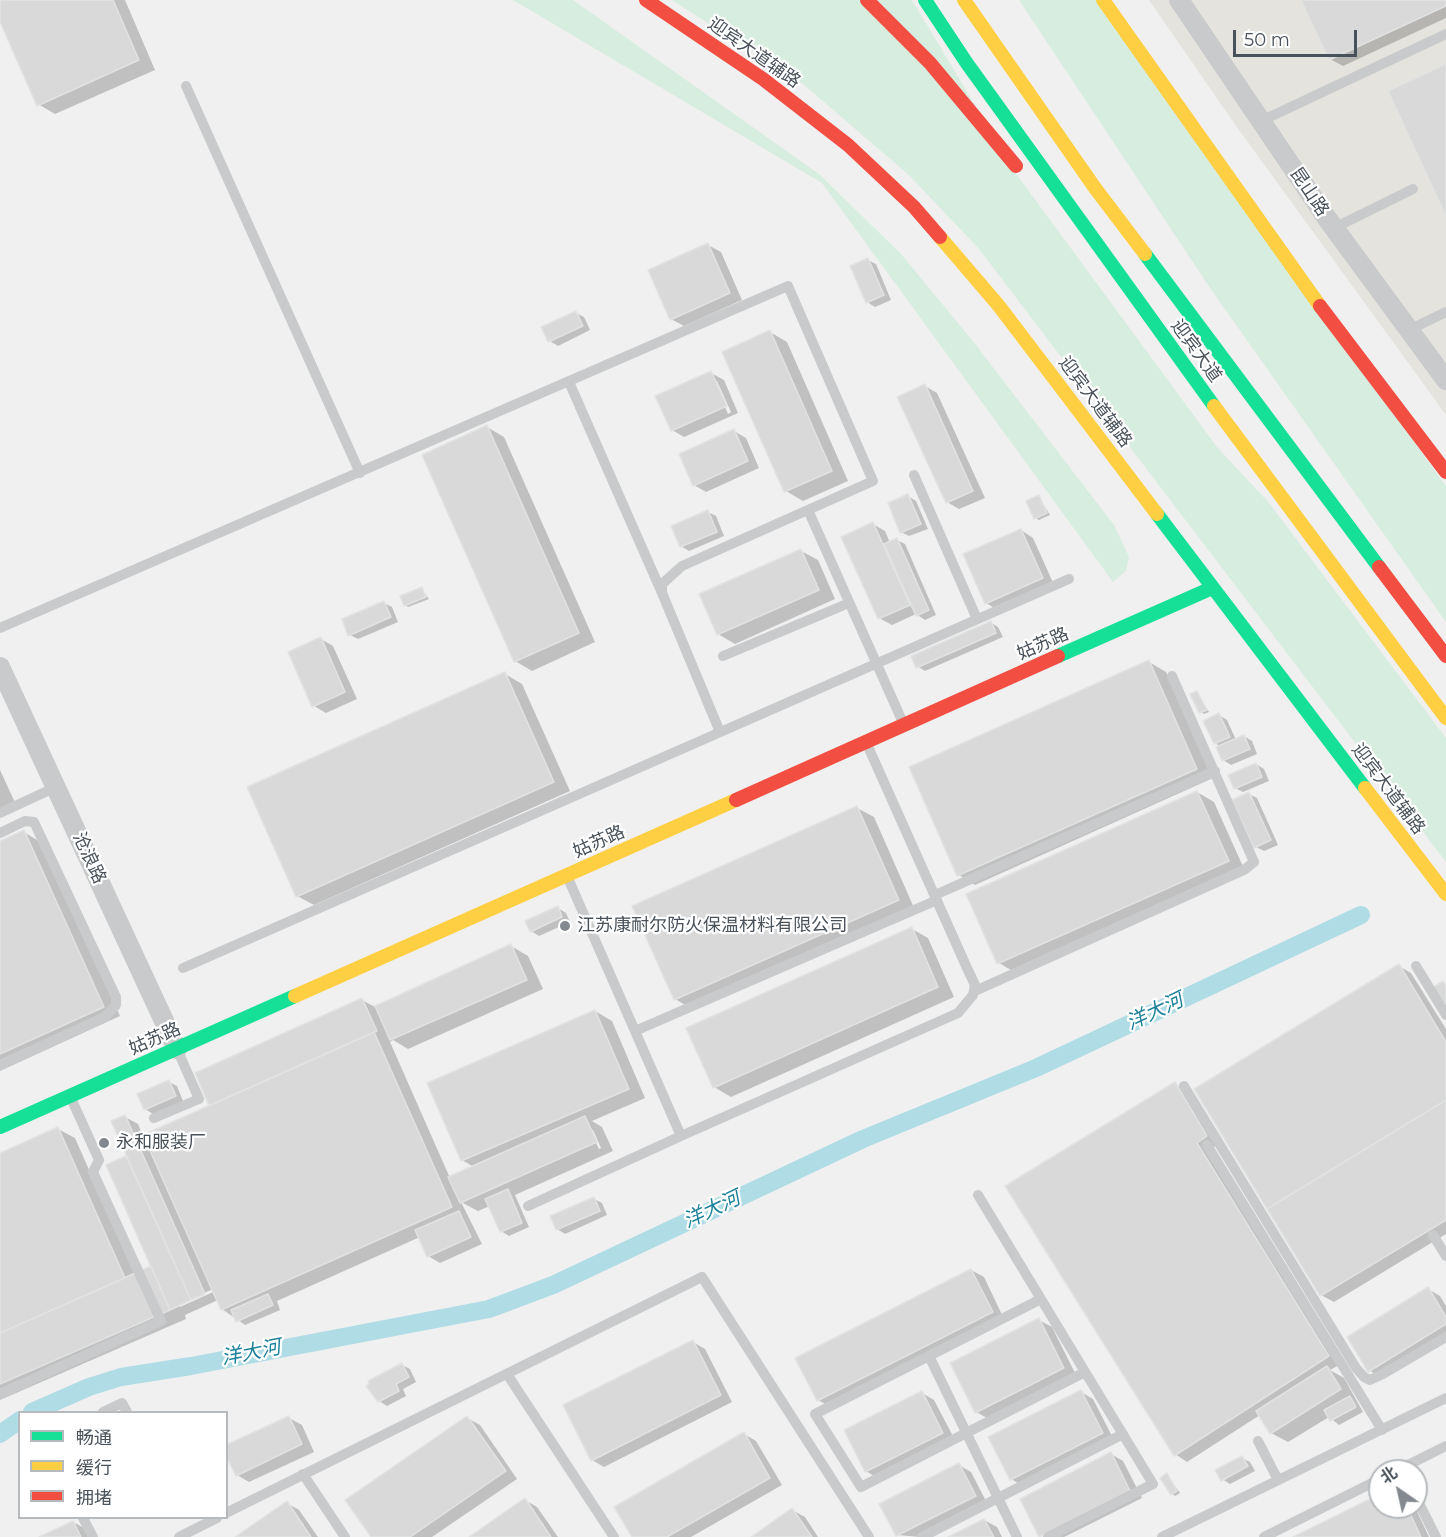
<!DOCTYPE html>
<html>
<head>
<meta charset="utf-8">
<style>
	body { margin:0 }
	#map { position:relative; width:1446px; height:1537px; overflow:hidden; background:#f0f0f0; font-family:Montserrat,"Noto Sans SC",sans-serif }
	canvas { display:block }
	.legend { position:absolute; left:18px; top:1411px; width:210px; height:108px; box-sizing:border-box; background:#fff; border:2px solid #b6babd; margin:0; padding:8px 10px; list-style:none; font-size:18px; color:#49525a }
	.legend li { display:flex; align-items:center; gap:12px; height:30px }
	.legend b { width:30px; border:2px solid #b6babd }
	.north { position:absolute; left:1368px; top:1459px; width:60px; height:60px; box-sizing:border-box; background:#fff; border:2px solid #b6babd; border-radius:50%; rotate:326deg; font-size:16px; font-weight:700; line-height:24px; text-align:center; color:#49525a }
	.north::after { content:''; display:block; margin:auto; width:21px; height:27px; background:#83898e; clip-path:polygon(50% 0,100% 100%,50% 72%,0 100%) }
	.scale { position:absolute; left:1233px; top:30px; width:124px; height:27px; box-sizing:border-box; border:3px solid #49525a; border-top:0; padding-left:8px; font-size:18px; line-height:21px; white-space:nowrap; color:#49525a; -webkit-text-stroke:4px #fff; paint-order:stroke }
</style>
</head>
<body>
<div id="map">
<canvas width="1446" height="1537"></canvas>
<ul class="legend">
<li><b style="height:8px;background:#16e098"></b>畅通</li>
<li><b style="height:8px;background:#ffcf43"></b>缓行</li>
<li><b style="height:8px;background:#f24e42"></b>拥堵</li>
</ul>
<div class="north">北</div>
<div class="scale">50 m</div>
</div>
<script>
const ctx = document.querySelector('canvas').getContext('2d');
ctx.lineJoin = 'round';
function fillPath(path, color) {
  ctx.fillStyle = color;
  ctx.fill(path, 'evenodd');
}
function shape(rows) {
  const path = new Path2D();
  for (const r of rows) {
    path.moveTo(r[0], r[1]);
    for (let i = 2; i < r.length; i += 2) path.lineTo(r[i], r[i + 1]);
  }
  return path;
}
function strokePath(path, color, width, dash) {
  ctx.strokeStyle = color;
  ctx.lineWidth = width;
  ctx.lineCap = dash ? 'butt' : 'round';
  ctx.setLineDash(dash || []);
  ctx.stroke(path);
}
function write(font, color, halo, rows, align = 'center') {
  ctx.font = font + ' Montserrat,"Noto Sans SC",sans-serif';
  ctx.lineWidth = 4.5;
  ctx.setLineDash([]);
  ctx.textBaseline = 'middle';
  ctx.strokeStyle = halo;
  ctx.fillStyle = color;
  for (const [text, x, y, turn = 0] of rows) {
    ctx.save();
    ctx.translate(x, y);
    ctx.rotate((+turn || 0) * Math.PI / 180);
    ctx.textAlign = isNaN(turn) ? turn : align;
    if (halo) ctx.strokeText(text, 0, 0);
    ctx.fillText(text, 0, 0);
    ctx.restore();
  }
}
fillPath(shape([
	[1149,0,1446,0,1446,415,1234,123]
]), '#e5e3de');
fillPath(shape([
	[513,0,573,0,819,174,901,254,972,340,1114,525,1129,557,1126,571,1113,582,822,183],
	[672,0,912,0,1017,175,1217,447,1269,503,1446,738,1446,862,979,249,909,175,803,84],
	[1019,0,1096,0,1446,486,1446,622,1210,288]
]), '#d7eddf');
fillPath(shape([
	[0,0,125,0,155,70,55,114,38,104,0,18],
	[1303,0,1446,0,1446,18,1343,66,1330,59],
	[708,245,721,252,742,300,684,326,671,319],
	[868,260,876,264,891,300,875,307,867,302],
	[576,313,584,317,590,330,558,346,550,341],
	[770,332,787,342,848,481,803,501,786,491,724,353],
	[711,373,724,380,738,413,684,437,672,430],
	[714,381,717,381,731,412,728,414],
	[925,386,937,393,985,498,959,509,947,502],
	[487,427,504,437,595,642,532,671,515,661],
	[734,431,746,438,759,468,706,492,694,485],
	[908,496,916,501,928,529,909,536,901,532],
	[1039,497,1050,515,1039,520,1035,518],
	[708,512,716,516,724,536,689,551,681,546],
	[873,524,885,531,890,543,897,540,905,544,936,615,925,620,916,614,892,625,879,618],
	[1021,530,1033,538,1054,585,998,610,986,603],
	[801,551,818,560,835,599,735,644,718,634],
	[422,589,429,599,408,607,405,605],
	[384,603,392,607,398,622,358,639,350,635],
	[990,622,998,627,1003,637,925,671,917,666],
	[321,639,333,646,357,699,326,713,314,706],
	[1149,662,1166,672,1213,778,975,885,959,875],
	[505,674,522,684,570,791,314,905,297,896],
	[1197,693,1209,712,1204,714,1201,712],
	[1219,715,1227,720,1236,740,1244,736,1252,741,1257,754,1231,765,1223,760,1221,747,1215,743],
	[1256,764,1264,769,1269,781,1243,792,1235,788],
	[0,770,18,809,0,817],
	[1197,792,1214,802,1245,871,1016,973,999,963,968,895],
	[1249,794,1257,798,1278,845,1264,851,1256,847],
	[857,808,874,817,915,910,692,1009,675,999],
	[24,832,40,842,120,1016,0,1071,0,843],
	[558,908,566,913,570,922,539,936,531,931],
	[912,929,928,938,954,997,731,1097,714,1087],
	[511,946,528,956,543,989,408,1049,393,1040,390,1042,450,1178,474,1167,462,1160,595,1011,612,1021,645,1098,592,1121,602,1127,613,1151,515,1195,529,1227,509,1236,501,1231,490,1206,478,1211,461,1202,482,1244,440,1263,428,1256,420,1237,277,1301,280,1310,245,1325,222,1309,218,1300,185,1315,186,1319,0,1400,0,1154,58,1129,75,1138,135,1274,153,1267,108,1166,128,1157,125,1117,138,1124,143,1137,211,1106,362,1000,375,1007],
	[590,1130,593,1130,601,1148,599,1149],
	[211,1290,213,1292,180,1307,180,1304],
	[1399,966,1411,973,1446,1029,1446,1234,1334,1302,1321,1295],
	[169,1082,177,1086,183,1101,153,1114,145,1109],
	[1175,1084,1187,1091,1219,1144,1208,1150,1341,1364,1330,1370,1344,1378,1363,1412,1339,1425,1329,1417,1288,1442,1271,1433,1260,1415,1187,1462,1175,1454],
	[594,1199,602,1203,607,1215,565,1234,557,1229],
	[971,1270,984,1277,1004,1319,830,1407,818,1400],
	[1428,1289,1440,1296,1446,1306,1446,1338,1381,1378,1369,1370],
	[1039,1320,1052,1327,1076,1375,989,1419,976,1412],
	[693,1342,705,1349,732,1402,604,1467,592,1460],
	[402,1365,410,1369,416,1382,403,1389,406,1396,387,1406,379,1401],
	[1081,1392,1093,1399,1114,1440,1023,1486,1011,1479],
	[922,1393,934,1400,955,1440,879,1479,866,1471],
	[289,1418,302,1425,314,1452,249,1482,237,1475],
	[467,1418,480,1425,517,1479,432,1537,373,1537],
	[744,1434,756,1441,782,1485,691,1537,633,1537],
	[1111,1454,1123,1461,1142,1498,1064,1537,1040,1536],
	[1242,1458,1250,1462,1255,1471,1230,1484,1222,1479],
	[959,1465,971,1472,987,1503,921,1537,897,1535,882,1504],
	[1167,1475,1180,1493,1175,1496,1172,1494],
	[1380,1496,1380,1507,1415,1507,1429,1537,1297,1537],
	[525,1500,537,1507,558,1537,471,1537],
	[287,1503,299,1510,318,1537,237,1537],
	[792,1510,805,1517,818,1537,754,1537],
	[984,1520,997,1527,1002,1537,951,1537],
	[73,1522,86,1529,89,1537,43,1537]
]), '#0003');
strokePath(shape([
	[32,1412,89,1387,121,1377,191,1366,489,1309,553,1285,863,1139,1036,1068,1361,915],
	[0,1434,20,1420]
]), '#b0dce6', 18);
const building = shape([
	[0,0,113,0,139,60,37,106,0,22,0,0],
	[1301,0,1446,0,1446,6,1329,60,1301,0],
	[1446,64,1446,216,1388,91,1446,64],
	[708,243,730,293,670,320,648,270,708,243],
	[868,258,884,295,866,303,850,266,868,258],
	[576,311,583,326,548,342,541,327,576,311],
	[770,330,832,471,784,492,722,352,770,330],
	[711,371,727,406,671,431,655,396,711,371],
	[925,384,973,491,946,503,897,397,925,384],
	[487,425,579,633,514,662,422,455,487,425],
	[734,429,748,461,693,486,679,454,734,429],
	[908,494,921,524,900,533,888,503,908,494],
	[1039,495,1047,513,1034,519,1026,501,1039,495],
	[708,510,717,532,680,547,671,526,708,510],
	[873,522,910,605,878,619,841,537,873,522],
	[1021,529,1043,578,985,604,963,554,1021,529],
	[897,538,929,610,916,616,884,544,897,538],
	[801,549,819,590,717,635,699,594,801,549],
	[422,587,426,597,404,606,400,596,422,587],
	[384,601,391,617,348,636,342,619,384,601],
	[991,621,996,633,916,668,911,656,991,621],
	[321,637,345,692,312,707,288,652,321,637],
	[1149,660,1197,769,957,876,909,767,1149,660],
	[505,672,554,782,296,897,247,787,505,672],
	[1197,691,1207,710,1199,713,1190,694,1197,691],
	[1219,713,1230,737,1214,744,1203,721,1219,713],
	[1244,735,1250,749,1222,761,1216,747,1244,735],
	[1256,763,1262,777,1234,789,1228,775,1256,763],
	[1197,791,1229,861,997,964,966,894,1197,791],
	[1249,792,1271,840,1254,848,1232,800,1249,792],
	[857,806,899,900,674,1000,632,906,857,806],
	[24,830,104,1007,0,1054,0,841,24,830],
	[558,906,562,917,530,932,525,921,558,906],
	[912,927,938,987,713,1088,686,1028,912,927],
	[511,944,527,980,390,1040,375,1006,511,944],
	[1399,964,1446,1042,1446,1100,1267,1209,1194,1089,1399,964],
	[1443,981,1446,986,1446,1009,1432,988,1443,981],
	[362,998,377,1031,209,1106,195,1073,362,998],
	[595,1010,629,1089,461,1161,427,1083,595,1010],
	[374,1032,452,1207,221,1310,143,1135,374,1032],
	[169,1080,176,1096,144,1110,137,1094,169,1080],
	[1175,1082,1207,1136,1197,1143,1329,1356,1174,1456,1005,1186,1175,1082],
	[1446,1100,1446,1220,1320,1296,1267,1209,1446,1100],
	[125,1115,205,1294,191,1300,111,1121,125,1115],
	[585,1116,597,1142,460,1203,448,1177,585,1116],
	[58,1127,125,1278,0,1333,0,1153,58,1127],
	[126,1156,191,1300,170,1310,106,1165,126,1156],
	[508,1189,522,1223,500,1232,485,1199,508,1189],
	[594,1197,600,1211,556,1230,550,1216,594,1197],
	[459,1211,471,1237,427,1257,415,1230,459,1211],
	[151,1266,170,1310,0,1384,0,1333,151,1266],
	[971,1269,993,1312,817,1401,795,1358,971,1269],
	[1428,1287,1446,1317,1446,1324,1368,1372,1347,1337,1428,1287],
	[268,1294,273,1305,236,1322,231,1310,268,1294],
	[1039,1318,1064,1368,975,1413,950,1363,1039,1318],
	[693,1340,721,1395,591,1461,563,1405,693,1340],
	[402,1363,409,1377,396,1384,399,1391,378,1402,366,1386,369,1384,368,1381,402,1363],
	[1327,1366,1341,1389,1270,1434,1256,1411,1327,1366],
	[1081,1390,1103,1433,1010,1480,988,1437,1081,1390],
	[922,1391,943,1433,865,1472,844,1430,922,1391],
	[1350,1396,1356,1407,1330,1421,1324,1410,1350,1396],
	[289,1416,302,1444,236,1476,226,1456,226,1445,289,1416],
	[467,1416,506,1471,410,1537,371,1537,345,1500,467,1416],
	[744,1432,770,1478,667,1537,632,1537,614,1507,744,1432],
	[1111,1452,1130,1491,1039,1537,1020,1499,1111,1452],
	[1242,1456,1248,1466,1221,1481,1215,1470,1242,1456],
	[959,1463,976,1496,896,1536,879,1504,959,1463],
	[1167,1473,1177,1491,1171,1495,1160,1478,1167,1473],
	[1380,1494,1380,1507,1407,1507,1421,1537,1293,1537,1380,1494],
	[525,1498,551,1537,469,1537,525,1498],
	[287,1501,311,1537,235,1537,287,1501],
	[792,1508,812,1537,751,1537,792,1508],
	[984,1519,994,1537,948,1537,984,1519],
	[73,1521,81,1537,39,1537,73,1521]
]);
fillPath(building, '#d9d9da');
strokePath(building, '#e1e2e2', 1.5);
strokePath(shape([
	[186,86,360,473],
	[1261,121,1446,34],
	[1334,228,1413,189],
	[1409,330,1446,312],
	[569,382,662,593],
	[914,475,977,619],
	[808,510,904,725],
	[0,628,788,286,873,481,682,566,662,584,662,593,720,732],
	[723,656,849,603],
	[0,813,56,787],
	[0,833,25,821,34,822,116,997,116,1005,105,1017,0,1065],
	[935,895,1215,771],
	[1416,966,1446,1015],
	[183,968,1069,579],
	[975,991,1244,870,1254,862,1172,676],
	[635,1031,937,900],
	[1184,1086,1356,1368,1364,1377,1370,1380,1383,1374,1446,1337],
	[154,1118,199,1099,177,1049],
	[681,1136,958,1013,973,995,975,985,967,968,866,742],
	[1207,1145,1382,1430],
	[978,1195,1153,1484,1048,1537],
	[528,1206,681,1136,567,876],
	[1433,1235,1446,1256],
	[1041,1299,815,1414,861,1487,1085,1372],
	[929,1356,1017,1537],
	[507,1374,614,1537],
	[0,1394,161,1321,93,1172,99,1160,70,1096],
	[103,1412,122,1403,127,1412],
	[1258,1441,1278,1480],
	[1396,1471,1446,1446],
	[303,1474,345,1537],
	[1416,1497,1436,1537],
	[226,1513,702,1277,869,1537],
	[83,1518,93,1537],
	[179,1537,217,1518],
	[922,1537,1123,1434],
	[1162,1537,1446,1398],
	[1264,1537,1380,1479]
]), '#c8cacb', 10);
strokePath(shape([
	[1179,0,1326,217,1446,380],
	[0,667,177,1049]
]), '#c8cacb', 20);
strokePath(shape([
	[925,0,966,62,1214,406],
	[1145,254,1379,567],
	[1157,514,1365,788],
	[1058,656,1212,588],
	[0,1127,295,996]
]), '#16e098', 14);
strokePath(shape([
	[964,0,1095,188,1145,254],
	[1103,0,1320,306],
	[940,237,999,306,1157,514],
	[1214,406,1446,718],
	[1365,788,1446,894],
	[295,996,736,800]
]), '#ffcf43', 14);
strokePath(shape([
	[646,0,763,79,848,145,914,207,940,237],
	[867,0,930,63,1016,166],
	[1320,306,1446,472],
	[1379,567,1446,656],
	[736,800,1058,656]
]), '#f24e42', 14);
for (const [x, y, r, color] of [
	[565,926,6,"#83898e"],
	[104,1143,6,"#83898e"]
]) {
  const dot = new Path2D();
  dot.arc(x, y, r, 0, 2 * Math.PI);
  ctx.fillStyle = color;
  ctx.fill(dot);
  strokePath(dot, '#fff', 2);
}
write('18px', '#49525a', '#fff', [
	["迎宾大道辅路",754,53,35],
	["昆山路",1309,192,56],
	["迎宾大道",1196,351,54],
	["迎宾大道辅路",1095,402,53],
	["姑苏路",1043,644,-24],
	["迎宾大道辅路",1388,789,53],
	["姑苏路",599,842,-24],
	["沧浪路",89,858,65],
	["姑苏路",155,1039,-24]
]);
write('18px', '#49525a', '#fff', [
	["江苏康耐尔防火保温材料有限公司",577,926],
	["永和服装厂",116,1143]
], 'left');
write('italic 20px', '#1c819a', '#fff', [
	["洋大河",1155,1012,-25],
	["洋大河",712,1210,-25],
	["洋大河",251,1353,-11]
]);
</script>
</body>
</html>
